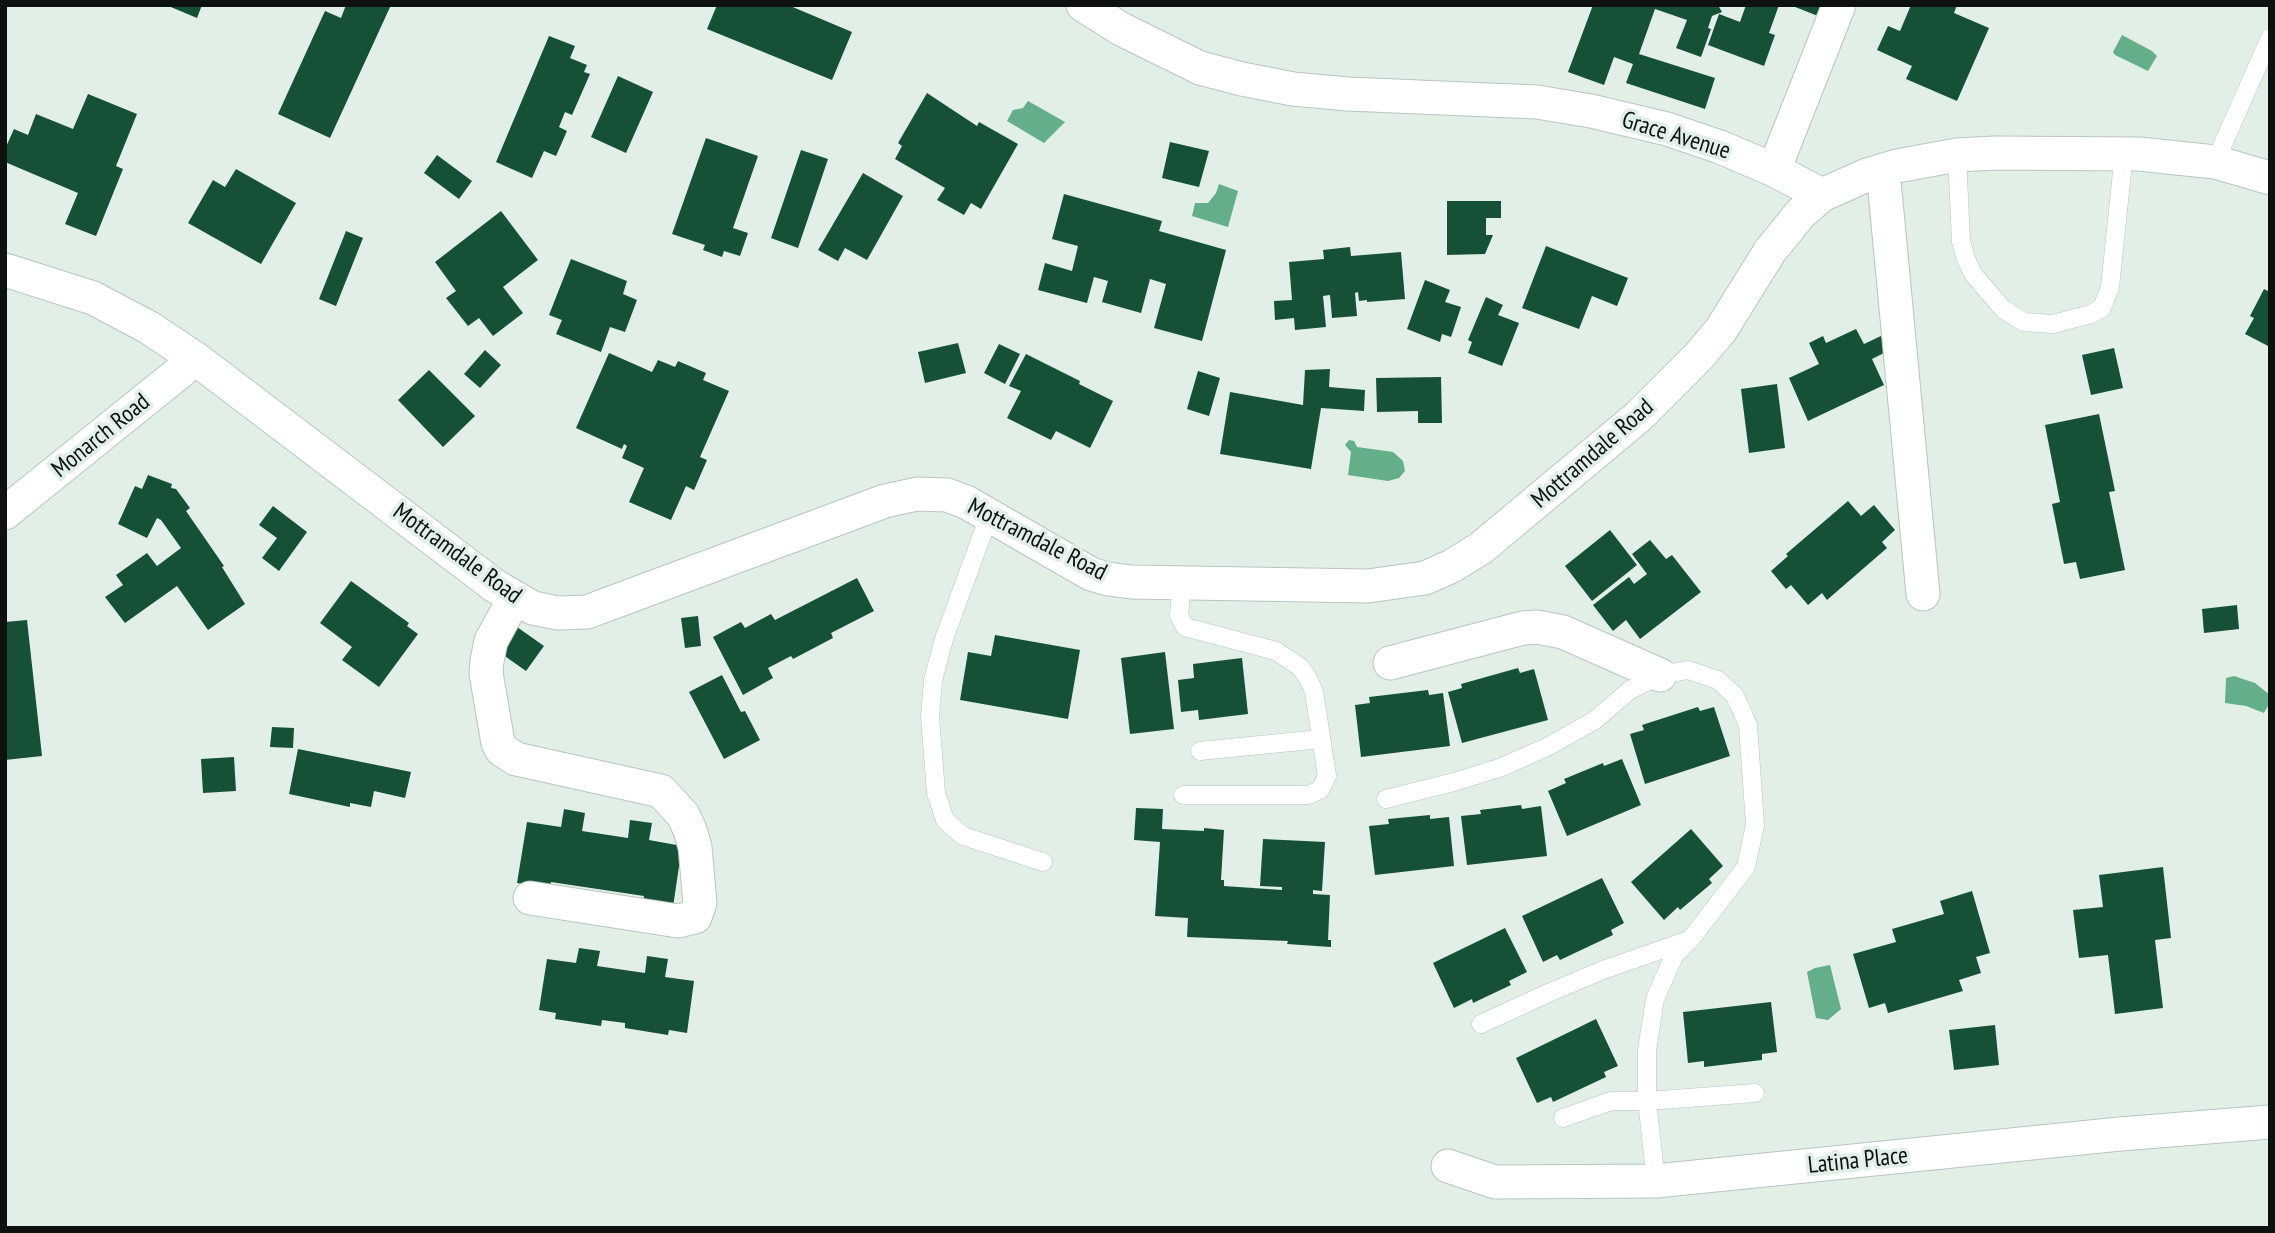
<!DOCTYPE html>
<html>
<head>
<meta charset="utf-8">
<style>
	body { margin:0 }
	#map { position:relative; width:2275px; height:1233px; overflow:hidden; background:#e1efe7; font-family:"PT Sans Narrow",sans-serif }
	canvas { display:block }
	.frame { position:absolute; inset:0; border:7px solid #0d1210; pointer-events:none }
</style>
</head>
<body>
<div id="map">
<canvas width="2275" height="1233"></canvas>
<div class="frame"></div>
</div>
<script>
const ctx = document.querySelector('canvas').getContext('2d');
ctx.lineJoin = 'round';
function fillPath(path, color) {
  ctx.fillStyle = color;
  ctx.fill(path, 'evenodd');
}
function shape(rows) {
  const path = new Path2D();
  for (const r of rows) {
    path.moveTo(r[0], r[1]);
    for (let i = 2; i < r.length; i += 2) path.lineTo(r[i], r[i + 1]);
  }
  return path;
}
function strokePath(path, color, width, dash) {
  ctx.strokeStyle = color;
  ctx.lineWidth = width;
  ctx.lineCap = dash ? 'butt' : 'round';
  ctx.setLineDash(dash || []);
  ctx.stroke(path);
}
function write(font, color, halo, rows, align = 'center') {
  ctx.font = font + ' "PT Sans Narrow",sans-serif';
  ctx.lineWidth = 7;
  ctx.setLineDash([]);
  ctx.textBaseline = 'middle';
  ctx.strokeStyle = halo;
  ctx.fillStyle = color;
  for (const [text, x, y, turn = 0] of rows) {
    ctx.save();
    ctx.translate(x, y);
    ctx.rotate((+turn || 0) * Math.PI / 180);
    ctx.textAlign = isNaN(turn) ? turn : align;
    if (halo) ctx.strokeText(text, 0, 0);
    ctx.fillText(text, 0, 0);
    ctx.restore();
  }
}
fillPath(shape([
	[2122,35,2152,51,2157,56,2148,71,2115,55,2113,52],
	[1028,101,1065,122,1044,143,1007,121,1013,110,1023,108],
	[1219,184,1238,191,1228,227,1192,216,1195,203,1208,203,1216,193],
	[1349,440,1354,441,1357,447,1393,452,1403,461,1405,471,1399,478,1388,481,1348,475,1351,452,1345,445],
	[2234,676,2255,683,2270,695,2270,702,2264,713,2246,706,2225,703,2226,678],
	[1830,965,1841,1009,1828,1020,1816,1018,1807,972,1815,968]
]), '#64ae89');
fillPath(shape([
	[166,5,202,5,197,18],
	[346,5,391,5,330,138,278,114,325,11,341,18],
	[717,5,788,5,852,32,832,80,707,29],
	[1593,5,1718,5,1722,12,1712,16,1708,28,1711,29,1701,57,1676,48,1687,20,1655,9,1639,54,1715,78,1705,109,1626,83,1633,64,1614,57,1604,85,1568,72],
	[1746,5,1779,5,1769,33,1775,35,1764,66,1708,45,1719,14,1740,22],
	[1790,5,1822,5,1818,16],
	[1911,5,1957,5,1954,13,1989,28,1957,101,1906,79,1912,66,1877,50,1888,26,1900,31],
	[549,36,575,46,570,58,587,65,584,72,590,74,572,115,565,112,559,127,567,131,556,156,544,151,532,178,496,162],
	[618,76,653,92,626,153,591,137],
	[927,93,977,126,979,122,1018,144,981,209,971,203,964,215,937,200,945,188,895,159,902,146,898,143],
	[88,94,137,114,116,166,123,169,96,236,65,224,78,193,5,162,5,149,14,129,28,135,36,114,73,129],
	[706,138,758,156,733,228,748,233,740,256,724,251,722,257,703,250,705,245,672,234],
	[1170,142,1209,151,1199,187,1162,178],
	[801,150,828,159,798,248,771,238],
	[437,155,472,181,459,199,424,173],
	[236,169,296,203,261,264,188,223,213,180,225,187],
	[863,173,903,196,867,260,845,248,838,261,818,250],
	[1064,194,1162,221,1159,231,1226,250,1202,341,1154,328,1166,284,1150,279,1141,313,1102,302,1108,281,1094,277,1087,303,1038,290,1045,263,1072,271,1078,246,1052,239],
	[1447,201,1501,201,1501,218,1486,218,1486,235,1493,235,1485,254,1447,255],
	[501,211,538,260,503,287,523,313,493,336,479,318,468,326,446,298,456,291,435,262],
	[346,231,363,238,336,306,319,299],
	[1546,246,1628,278,1617,306,1592,296,1579,329,1522,308],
	[1350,247,1351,256,1401,252,1405,299,1367,302,1367,300,1359,301,1358,292,1355,293,1357,316,1332,318,1330,295,1323,296,1326,327,1295,330,1294,318,1275,320,1274,301,1292,300,1289,262,1324,259,1323,250],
	[571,259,627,281,623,294,637,300,625,332,610,327,601,352,556,334,562,320,549,315],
	[1425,280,1450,290,1445,302,1461,307,1451,337,1442,334,1440,342,1407,329],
	[2270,288,2270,347,2245,334,2254,318,2250,316,2264,289,2268,291],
	[1486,297,1503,305,1498,315,1519,323,1502,366,1468,353,1472,342,1468,340],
	[1856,329,1864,344,1881,336,1888,351,1872,359,1884,385,1808,421,1789,378,1819,364,1809,343,1823,336,1826,343],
	[958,343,966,373,925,383,918,352],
	[999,344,1020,354,1005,384,984,373],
	[2114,348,2123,388,2091,395,2082,355],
	[485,350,501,365,480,388,464,374],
	[609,353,652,372,658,360,675,367,678,361,706,373,703,380,729,391,700,457,707,460,694,490,686,486,671,520,629,502,644,468,622,458,627,446,624,444,622,449,576,428],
	[1026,354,1080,381,1079,384,1113,401,1090,448,1056,431,1051,440,1007,418,1021,391,1009,386],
	[1330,369,1329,387,1365,390,1364,411,1321,408,1311,469,1220,454,1230,392,1303,405,1305,370],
	[429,370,475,416,443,447,398,400],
	[1198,371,1220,378,1209,416,1187,409],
	[1441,377,1442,423,1418,423,1418,411,1377,412,1376,378],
	[1777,384,1785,448,1749,453,1741,389],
	[2099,414,2115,491,2109,492,2125,570,2080,579,2076,562,2064,564,2052,504,2060,502,2045,425],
	[148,475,172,484,171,488,176,489,190,508,186,511,224,566,222,567,245,604,208,630,177,586,125,623,105,597,123,585,116,575,147,553,157,566,181,548,161,520,157,518,147,538,118,524,135,486,142,489],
	[1848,501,1861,516,1874,505,1895,530,1882,542,1887,548,1827,600,1822,593,1808,605,1791,585,1786,589,1771,571,1788,556,1786,554],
	[273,506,307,532,279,571,262,558,277,538,259,525],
	[1610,530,1637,565,1592,601,1565,566],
	[1650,540,1666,559,1672,555,1701,592,1640,639,1626,620,1613,631,1593,605,1629,577,1634,584,1647,574,1632,554],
	[857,578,874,611,831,633,833,638,793,659,791,656,768,668,773,678,743,695,713,637,741,622,745,628,771,614,775,620],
	[351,581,409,623,407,626,418,634,379,687,342,660,352,647,320,623],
	[2237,605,2239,629,2204,633,2202,609],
	[698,616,701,646,685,648,681,618],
	[27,620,42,756,5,760,5,622],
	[517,627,544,646,526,671,499,652],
	[995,635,1080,650,1068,719,960,700,968,652,991,656],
	[1165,652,1174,729,1130,734,1121,658],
	[1242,658,1248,714,1199,720,1198,710,1181,712,1178,680,1194,678,1193,664],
	[1518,668,1520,673,1534,669,1548,720,1462,743,1448,692,1462,688,1461,684],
	[722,675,741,712,745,711,760,740,724,759,689,692],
	[1428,690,1429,695,1443,693,1450,746,1361,757,1355,705,1370,703,1369,697],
	[1698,707,1700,711,1714,707,1730,756,1645,784,1630,734,1644,730,1642,725],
	[272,727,294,728,293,748,270,747],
	[298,749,411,772,405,798,374,791,371,807,350,803,350,807,289,794],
	[234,757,236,791,203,793,201,759],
	[1622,759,1641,805,1567,836,1548,791,1566,783,1564,779,1603,763,1604,766],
	[1521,805,1522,809,1541,806,1547,856,1467,865,1461,816,1481,814,1480,810],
	[1136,808,1163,809,1162,829,1204,831,1204,828,1224,830,1221,880,1224,880,1224,886,1282,890,1282,887,1260,886,1263,839,1325,842,1322,891,1313,890,1313,894,1330,895,1328,940,1331,940,1331,947,1287,944,1288,941,1187,937,1188,918,1155,916,1160,842,1134,840],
	[564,809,585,813,582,831,628,838,630,820,652,823,649,840,682,846,673,907,643,902,644,896,551,882,550,888,517,883,527,822,561,827],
	[1430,815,1430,819,1449,817,1454,866,1375,875,1369,826,1389,824,1388,819],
	[1691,829,1723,866,1709,879,1712,883,1680,910,1678,907,1664,920,1631,882],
	[2163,867,2171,938,2155,940,2163,1008,2115,1014,2108,955,2079,958,2073,910,2103,907,2099,875],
	[1602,878,1624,923,1611,930,1613,935,1560,960,1557,955,1543,962,1522,916],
	[1972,891,1990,953,1976,957,1981,973,1959,980,1963,991,1888,1013,1885,1003,1869,1008,1853,954,1896,942,1892,929,1944,914,1940,901],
	[1505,928,1527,972,1509,981,1511,985,1473,1003,1472,999,1454,1008,1433,963],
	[579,948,600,951,597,966,645,973,647,956,668,959,665,977,694,981,687,1033,669,1030,668,1035,625,1028,625,1023,602,1020,601,1026,555,1019,556,1013,539,1010,547,959,576,963],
	[1771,1002,1777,1052,1762,1054,1762,1060,1704,1067,1704,1061,1688,1063,1683,1012],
	[1596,1019,1618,1066,1604,1072,1606,1077,1553,1102,1551,1097,1537,1103,1516,1058],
	[1995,1025,1999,1065,1954,1070,1949,1030]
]), '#165137');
const lane = shape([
	[1957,155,1961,241,1966,259,1973,274,2003,309,2024,322,2053,324,2091,314,2102,308,2110,287,2124,153],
	[2215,162,2270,38],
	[989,516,944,639,933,680,930,717,936,793,945,820,963,836,1043,862],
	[1182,583,1179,616,1185,627,1276,651,1300,667,1308,678,1314,692,1327,776,1320,790,1308,795,1183,795],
	[1200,751,1321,739],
	[1386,799,1454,782,1502,767,1549,746,1595,720,1630,690,1660,675,1688,670,1718,680,1735,696,1748,725,1755,825,1746,867,1690,940,1674,956,1655,999,1647,1050,1647,1101,1656,1181],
	[1481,1024,1546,994,1603,970,1686,941],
	[1563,1118,1611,1101,1647,1101,1755,1093]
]);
const street = shape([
	[1083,5,1121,29,1200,68,1242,79,1293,89,1348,94,1537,102,1591,111,1667,129,1720,147,1774,170,1822,195,1867,175,1897,166,1957,155,1995,153,2139,154,2215,162,2270,178],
	[1774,170,1839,5],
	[1883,170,1923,594],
	[5,270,93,298,148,327,196,359,495,586,533,608,558,613,587,612,885,501,917,494,947,495,966,502,1091,574,1108,579,1131,582,1368,586,1425,578,1452,566,1481,548,1639,416,1698,357,1721,330,1770,251,1801,213,1822,195],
	[5,513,196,359],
	[514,599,491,641,487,661,486,673,498,743,502,750,516,759,661,791,683,815,690,830,695,847,700,903,695,917,678,921,530,898],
	[1390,663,1523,628,1537,627,1563,632,1660,675],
	[1448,1166,1495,1182,1656,1181,2120,1134,2270,1122]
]);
strokePath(lane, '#b8c6be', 19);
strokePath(street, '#b8c6be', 35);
strokePath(lane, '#fff', 18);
strokePath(street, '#fff', 33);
write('24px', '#0d1210', '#e1efe7', [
	["Grace Avenue",1676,136,17],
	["Monarch Road",101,436,-39],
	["Mottramdale Road",1593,454,-41],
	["Mottramdale Road",1037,540,27],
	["Mottramdale Road",457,554,36],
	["Latina Place",1858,1161,-6]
]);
</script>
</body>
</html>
